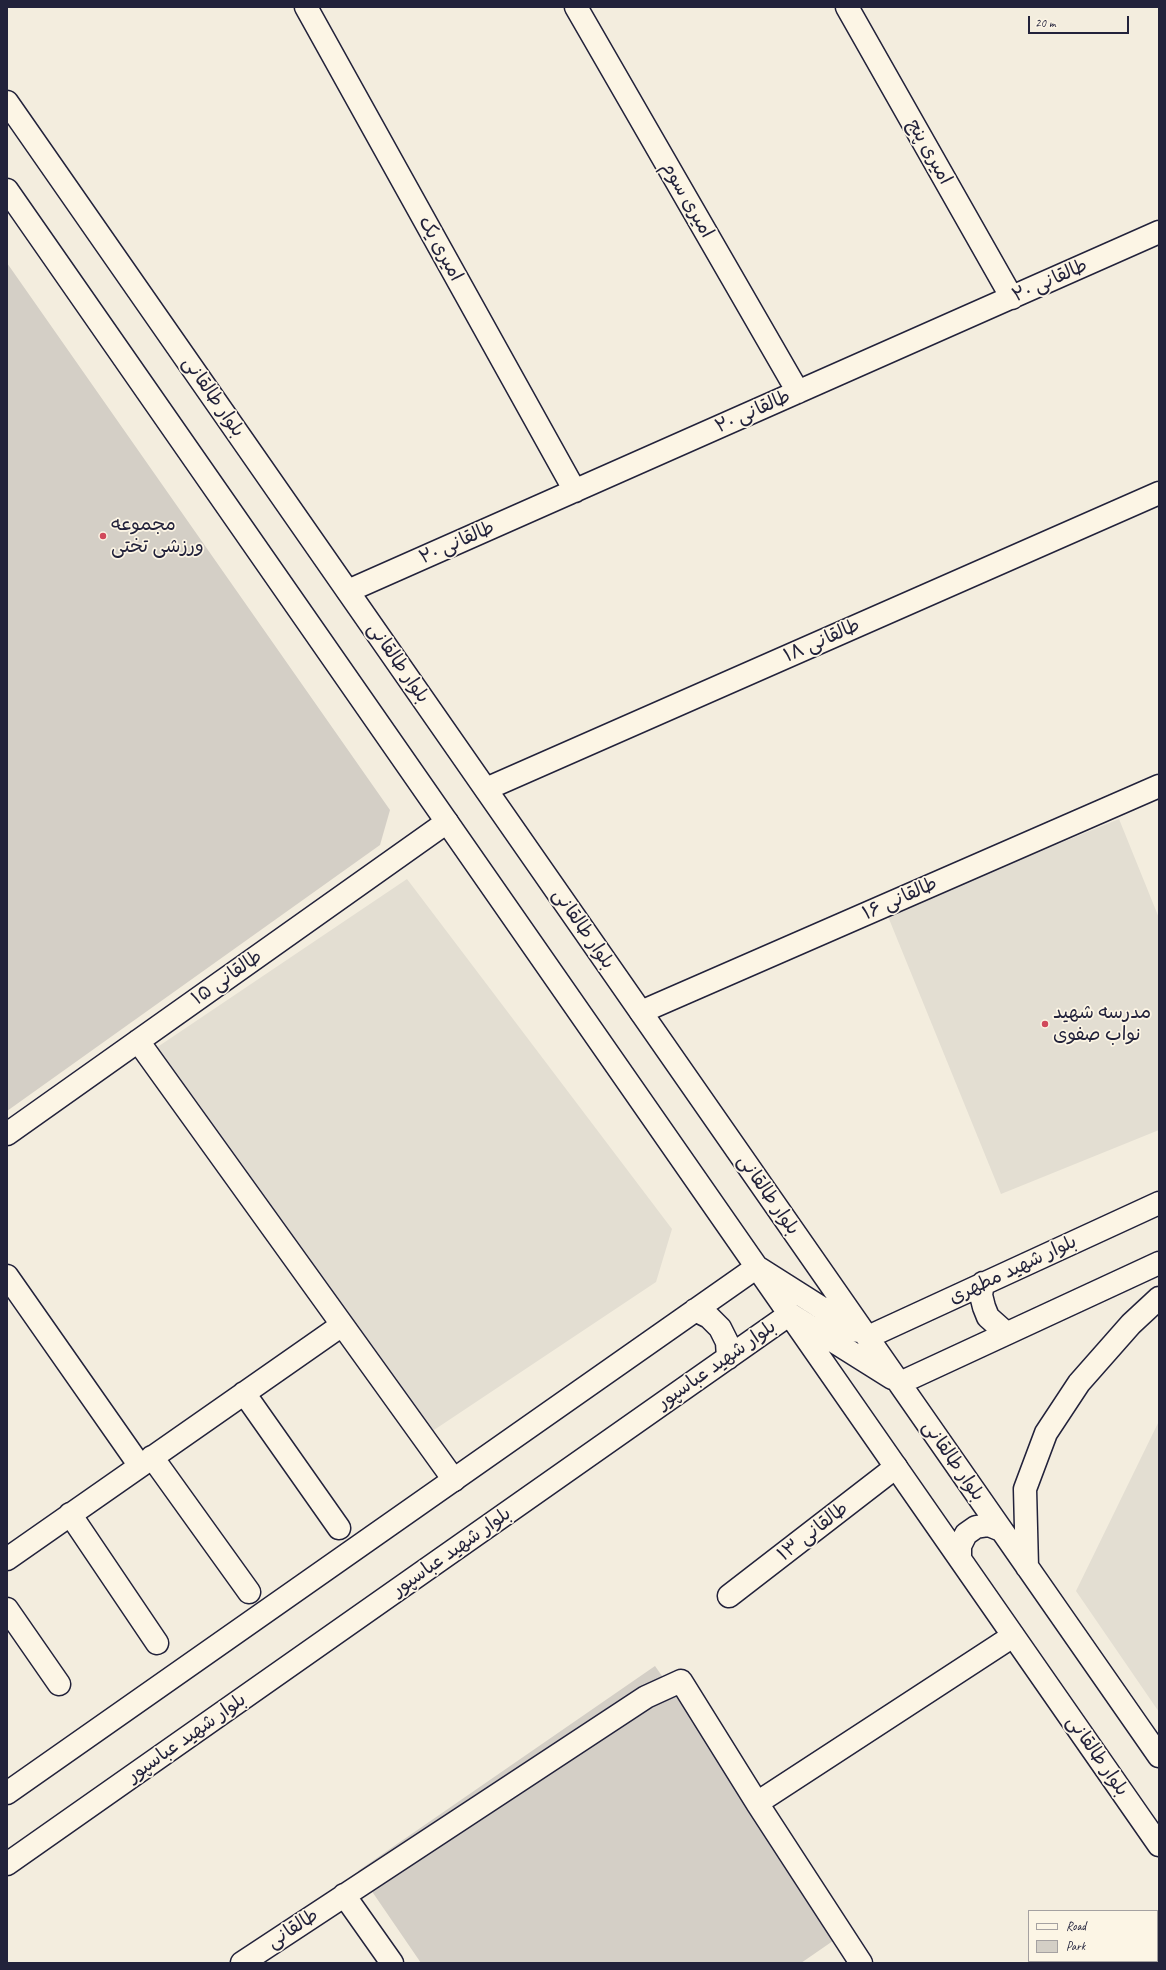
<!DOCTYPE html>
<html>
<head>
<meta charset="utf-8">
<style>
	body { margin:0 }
	#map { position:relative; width:1166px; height:1970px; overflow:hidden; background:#f3edde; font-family:Caveat,sans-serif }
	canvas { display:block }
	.frame { position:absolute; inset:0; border:8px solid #22223b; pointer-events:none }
	.legend { position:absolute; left:1028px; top:1910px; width:130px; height:52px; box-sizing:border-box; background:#fcf5e5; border:1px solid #a5a1a1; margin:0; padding:5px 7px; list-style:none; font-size:12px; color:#22223b }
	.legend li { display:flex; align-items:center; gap:8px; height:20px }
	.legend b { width:20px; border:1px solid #a5a1a1 }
	.scale { position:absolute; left:1028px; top:16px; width:101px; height:18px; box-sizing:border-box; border:2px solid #22223b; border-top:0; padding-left:5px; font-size:12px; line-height:14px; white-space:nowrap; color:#22223b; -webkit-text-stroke:3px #fcf5e5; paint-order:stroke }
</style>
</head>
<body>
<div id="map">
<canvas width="1166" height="1970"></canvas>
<div class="frame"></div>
<ul class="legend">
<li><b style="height:5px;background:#fcf5e5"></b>Road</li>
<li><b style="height:11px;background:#d4cfc6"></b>Park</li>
</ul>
<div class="scale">20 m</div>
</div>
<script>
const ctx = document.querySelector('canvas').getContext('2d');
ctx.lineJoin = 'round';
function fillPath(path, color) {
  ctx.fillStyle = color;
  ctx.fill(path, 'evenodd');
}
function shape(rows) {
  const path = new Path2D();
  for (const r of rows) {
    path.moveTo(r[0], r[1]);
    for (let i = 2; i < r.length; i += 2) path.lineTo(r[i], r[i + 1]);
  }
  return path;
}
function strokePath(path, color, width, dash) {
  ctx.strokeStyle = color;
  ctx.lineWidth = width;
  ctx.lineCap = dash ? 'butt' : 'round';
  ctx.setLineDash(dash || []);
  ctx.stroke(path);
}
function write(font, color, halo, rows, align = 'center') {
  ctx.font = font + ' Caveat,"Playpen Sans Arabic",sans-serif';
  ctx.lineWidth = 3.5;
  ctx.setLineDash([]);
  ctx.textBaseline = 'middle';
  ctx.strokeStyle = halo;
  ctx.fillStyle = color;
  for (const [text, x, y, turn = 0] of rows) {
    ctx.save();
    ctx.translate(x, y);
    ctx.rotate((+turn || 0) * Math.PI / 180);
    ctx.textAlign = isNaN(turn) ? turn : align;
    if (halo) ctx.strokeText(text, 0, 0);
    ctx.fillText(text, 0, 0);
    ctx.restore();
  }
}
fillPath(shape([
	[1119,819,1159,918,1159,1130,1001,1194,887,914],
	[407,879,672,1229,656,1282,428,1434,156,1048],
	[1159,1421,1159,1712,1076,1591]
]), '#e3ded2');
fillPath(shape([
	[7,263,390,810,380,845,7,1111],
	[655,1666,843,1934,801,1963,421,1963,358,1871]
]), '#d4cfc6');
const minor = shape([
	[306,7,575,491],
	[576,7,798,392],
	[847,7,1012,298],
	[348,591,1159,232],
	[486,789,1159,493],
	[641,1012,1159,786],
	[138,1041,454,1480],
	[7,1134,447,822],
	[7,1276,140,1466],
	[244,1393,339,1528],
	[152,1457,249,1592],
	[70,1514,157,1643],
	[7,1559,342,1325],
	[729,1596,896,1467],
	[7,1609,59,1684],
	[757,1803,861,1963],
	[344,1895,392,1963],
	[242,1963,646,1697,681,1681,757,1803,1013,1636]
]);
const major = shape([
	[7,102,1159,1756],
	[7,190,1159,1845],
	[983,1283,981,1295,984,1307,988,1317,1006,1333],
	[695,1310,709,1317,720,1328,727,1342,728,1358],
	[868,1337,1159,1203],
	[900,1383,1159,1263],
	[960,1559,960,1546,966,1534,976,1527,989,1525,1001,1530],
	[1027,1567,1025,1489,1046,1433,1079,1383,1131,1324,1159,1298],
	[7,1793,757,1267,858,1331],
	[7,1864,790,1314,892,1378]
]);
strokePath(minor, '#22223b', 25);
strokePath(major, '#22223b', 25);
strokePath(minor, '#fcf5e5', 22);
strokePath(major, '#fcf5e5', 22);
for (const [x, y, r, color] of [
	[103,536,4,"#d1495b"],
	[1045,1024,4,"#d1495b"]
]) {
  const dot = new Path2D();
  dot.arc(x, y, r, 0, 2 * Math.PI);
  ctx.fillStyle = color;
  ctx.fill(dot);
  strokePath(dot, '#fcf5e5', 1.5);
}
write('19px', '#22223b', '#fcf5e5', [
	["امیری پنج",929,152,61],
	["امیری سوم",687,200,60],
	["امیری یک",440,249,61],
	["طالقانی ۲۰",1050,281,-24],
	["بلوار طالقانی",213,397,55],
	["طالقانی ۲۰",753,412,-24],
	["طالقانی ۲۰",457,543,-24],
	["طالقانی ۱۸",822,641,-24],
	["بلوار طالقانی",398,663,55],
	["طالقانی ۱۶",900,899,-24],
	["بلوار طالقانی",583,929,55],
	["طالقانی ۱۵",227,978,-35],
	["بلوار طالقانی",768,1195,55],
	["بلوار شهید مطهری",1013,1270,-25],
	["بلوار شهید عباسپور",717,1365,-35],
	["بلوار طالقانی",953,1461,55],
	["طالقانی ۱۳",813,1532,-38],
	["بلوار شهید عباسپور",452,1552,-35],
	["بلوار شهید عباسپور",187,1738,-35],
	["بلوار طالقانی",1097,1756,55],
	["طالقانی",293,1929,-33]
]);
write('19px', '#22223b', '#fcf5e5', [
	["مجموعه",111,525],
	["ورزشی تختی",111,547],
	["مدرسه شهید",1053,1013],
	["نواب صفوی",1053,1035]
], 'left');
</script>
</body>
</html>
